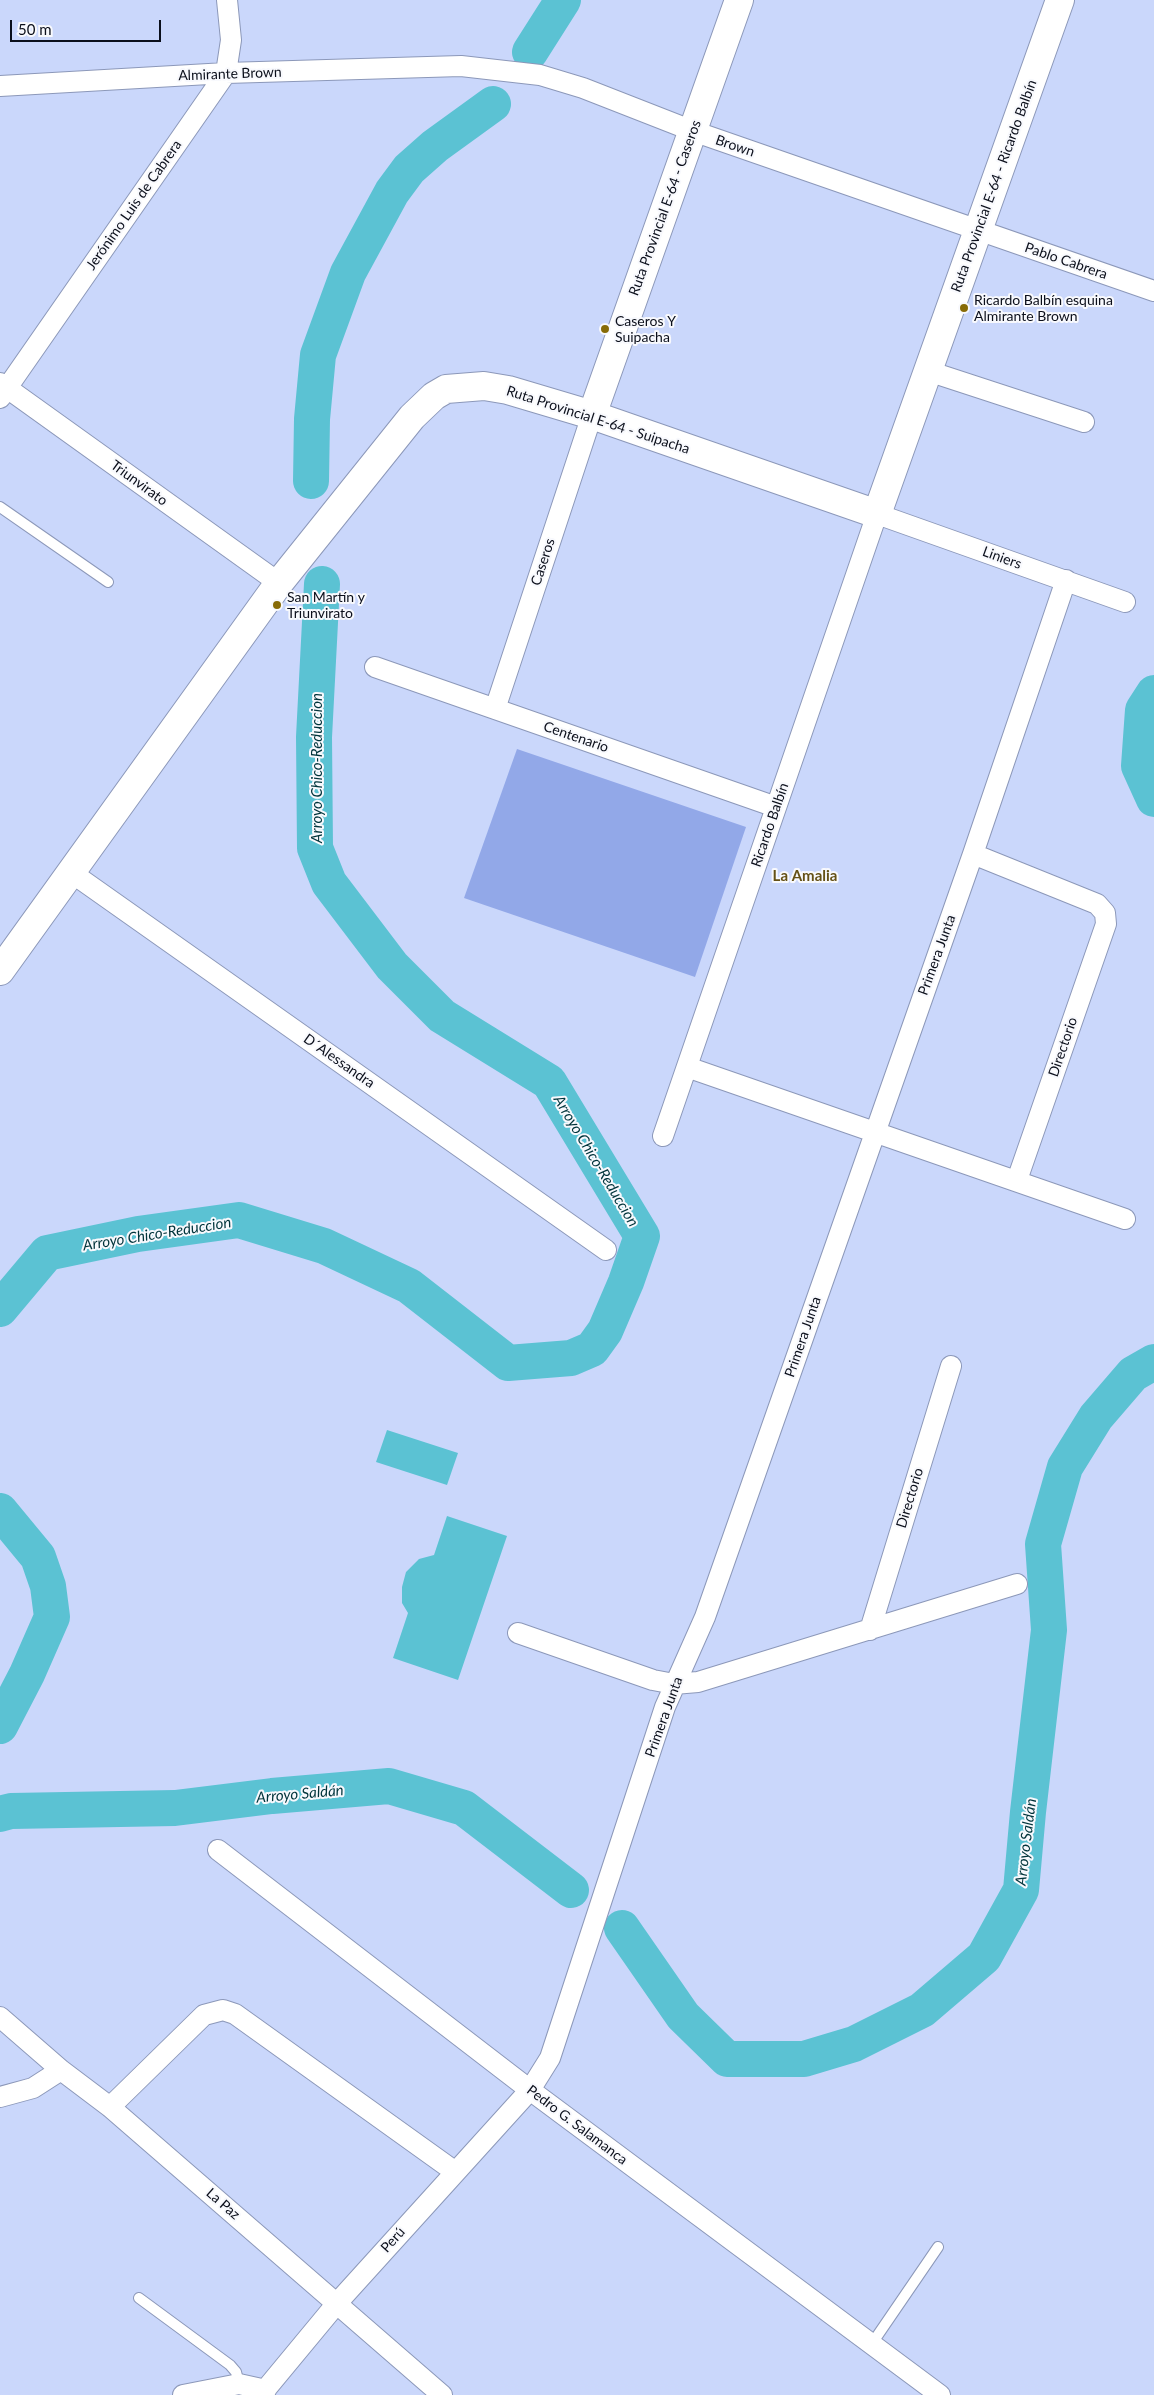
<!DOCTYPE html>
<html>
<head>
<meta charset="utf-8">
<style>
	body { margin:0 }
	#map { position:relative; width:1154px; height:2395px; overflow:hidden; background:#cad7fb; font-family:Lato,sans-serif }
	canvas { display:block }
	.scale { position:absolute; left:10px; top:20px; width:151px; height:22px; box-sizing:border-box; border:2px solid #0b0f1b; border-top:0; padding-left:6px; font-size:15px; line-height:18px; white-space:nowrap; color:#0b0f1b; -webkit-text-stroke:4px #f8f9fd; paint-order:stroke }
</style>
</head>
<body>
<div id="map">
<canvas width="1154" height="2395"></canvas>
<div class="scale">50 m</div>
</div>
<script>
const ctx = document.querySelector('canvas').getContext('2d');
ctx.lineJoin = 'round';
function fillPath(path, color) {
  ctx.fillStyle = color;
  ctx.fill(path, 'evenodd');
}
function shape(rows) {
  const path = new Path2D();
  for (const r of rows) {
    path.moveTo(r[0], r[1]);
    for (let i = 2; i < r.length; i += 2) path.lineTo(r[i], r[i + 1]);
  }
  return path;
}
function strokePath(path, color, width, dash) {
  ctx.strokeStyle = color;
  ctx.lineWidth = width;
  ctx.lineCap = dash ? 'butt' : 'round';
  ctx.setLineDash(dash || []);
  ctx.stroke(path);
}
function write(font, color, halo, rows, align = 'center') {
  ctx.font = font + ' Lato,sans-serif';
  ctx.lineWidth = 4;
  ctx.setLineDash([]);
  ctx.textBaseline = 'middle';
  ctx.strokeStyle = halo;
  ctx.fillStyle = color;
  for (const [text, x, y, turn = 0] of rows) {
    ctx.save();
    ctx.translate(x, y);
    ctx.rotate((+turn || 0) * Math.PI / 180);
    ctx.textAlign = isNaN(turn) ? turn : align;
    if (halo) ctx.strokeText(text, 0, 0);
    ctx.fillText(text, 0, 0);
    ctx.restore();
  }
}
fillPath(shape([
	[517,749,746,827,695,977,464,898]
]), '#92a8e8');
fillPath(shape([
	[387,1430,458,1453,447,1485,376,1462],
	[447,1516,507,1536,458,1680,393,1658,408,1613,402,1603,402,1587,406,1572,419,1559,434,1555]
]), '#5bc2d3');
strokePath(shape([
	[530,52,563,0],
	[311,481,312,419,318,355,348,273,392,192,409,169,435,146,493,104],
	[1154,693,1143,710,1139,766,1154,799],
	[0,1309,47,1253,138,1234,239,1220,324,1246,409,1286,508,1363,571,1358,592,1349,605,1331,626,1282,642,1236,549,1082,442,1016,392,966,329,883,315,848,314,737,322,584],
	[0,1511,38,1557,48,1586,52,1617,27,1674,0,1726],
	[0,1814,11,1811,175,1808,272,1796,389,1786,464,1808,571,1890],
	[622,1928,683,2016,727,2059,804,2059,854,2044,922,2010,984,1957,1021,1890,1028,1812,1049,1630,1043,1544,1065,1467,1096,1417,1133,1374,1154,1362]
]), '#5bc2d3', 36);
const lane = shape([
	[0,507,108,582],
	[139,2298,230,2365,236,2372,239,2384],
	[871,2345,938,2247]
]);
const street = shape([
	[0,86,226,73,461,66,540,75,583,88,693,131,1154,291],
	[928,371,1084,422],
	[0,383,279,583],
	[0,398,226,73,231,40,227,0],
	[375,667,776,807],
	[495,709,592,415],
	[973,854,1097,904,1105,913,1106,924,1017,1180],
	[72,873,606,1250],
	[687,1067,1125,1219],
	[663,1136,877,514,1125,602],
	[870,1630,951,1366],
	[518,1633,653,1680,674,1684,698,1682,1017,1584],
	[218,1850,530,2090,940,2395],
	[0,2017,61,2070,110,2107,442,2395],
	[0,2097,33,2088,61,2070],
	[110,2107,204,2015,223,2010,235,2014,454,2171],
	[183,2395,239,2384,266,2390],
	[261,2395,338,2302,530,2090,550,2058,665,1707,705,1617,973,854,1066,580]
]);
const secondary = shape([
	[592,415,739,0],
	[0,971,279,583,412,417,434,396,446,389,484,386,508,390,592,415,877,514,1060,0]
]);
strokePath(lane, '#8c98b9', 12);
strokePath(street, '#8c98b9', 22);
strokePath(secondary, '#8c98b9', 30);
strokePath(lane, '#fff', 10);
strokePath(street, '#fff', 20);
strokePath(secondary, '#fff', 28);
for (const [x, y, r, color] of [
	[964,308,5,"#876b07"],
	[605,329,5,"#876b07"],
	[277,605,5,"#876b07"]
]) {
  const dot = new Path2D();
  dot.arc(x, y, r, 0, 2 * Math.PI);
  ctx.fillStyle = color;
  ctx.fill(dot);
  strokePath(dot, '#f8f9fd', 2);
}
write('14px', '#0b0f1b', '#f8f9fd', [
	["Almirante Brown",230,74,-2],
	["Brown",735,146,19],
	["Ruta Provincial E-64 - Ricardo Balbín",994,186,-70],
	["Jerónimo Luis de Cabrera",134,205,-55],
	["Ruta Provincial E-64 - Caseros",665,208,-70],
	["Pablo Cabrera",1066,261,19],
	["Ruta Provincial E-64 - Suipacha",598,420,18],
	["Triunvirato",139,483,36],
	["Liniers",1002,558,20],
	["Caseros",543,562,-72],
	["Centenario",576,737,19],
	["Ricardo Balbín",770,825,-71],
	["Primera Junta",937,955,-70],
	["Directorio",1063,1047,-71],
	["D´Alessandra",339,1061,35],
	["Primera Junta",803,1337,-71],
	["Directorio",910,1498,-73],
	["Primera Junta",664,1717,-70],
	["Pedro G. Salamanca",577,2125,37],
	["La Paz",223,2204,41],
	["Perú",393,2240,-48]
]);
write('14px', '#0b0f1b', '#f8f9fd', [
	["Ricardo Balbín esquina",974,300],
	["Almirante Brown",974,316],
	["Caseros Y",615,321],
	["Suipacha",615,337],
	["San Martín y",287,597],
	["Triunvirato",287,613]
], 'left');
write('italic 15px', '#00343b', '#f8f9fd', [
	["Arroyo Chico-Reduccion",317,768,-90],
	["Arroyo Chico-Reduccion",596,1161,59],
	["Arroyo Chico-Reduccion",157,1234,-9],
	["Arroyo Saldán",300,1794,-5],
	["Arroyo Saldán",1026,1842,-83]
]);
write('bold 15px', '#655116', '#f8f9fd', [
	["La Amalia",805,876]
]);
</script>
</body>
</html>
